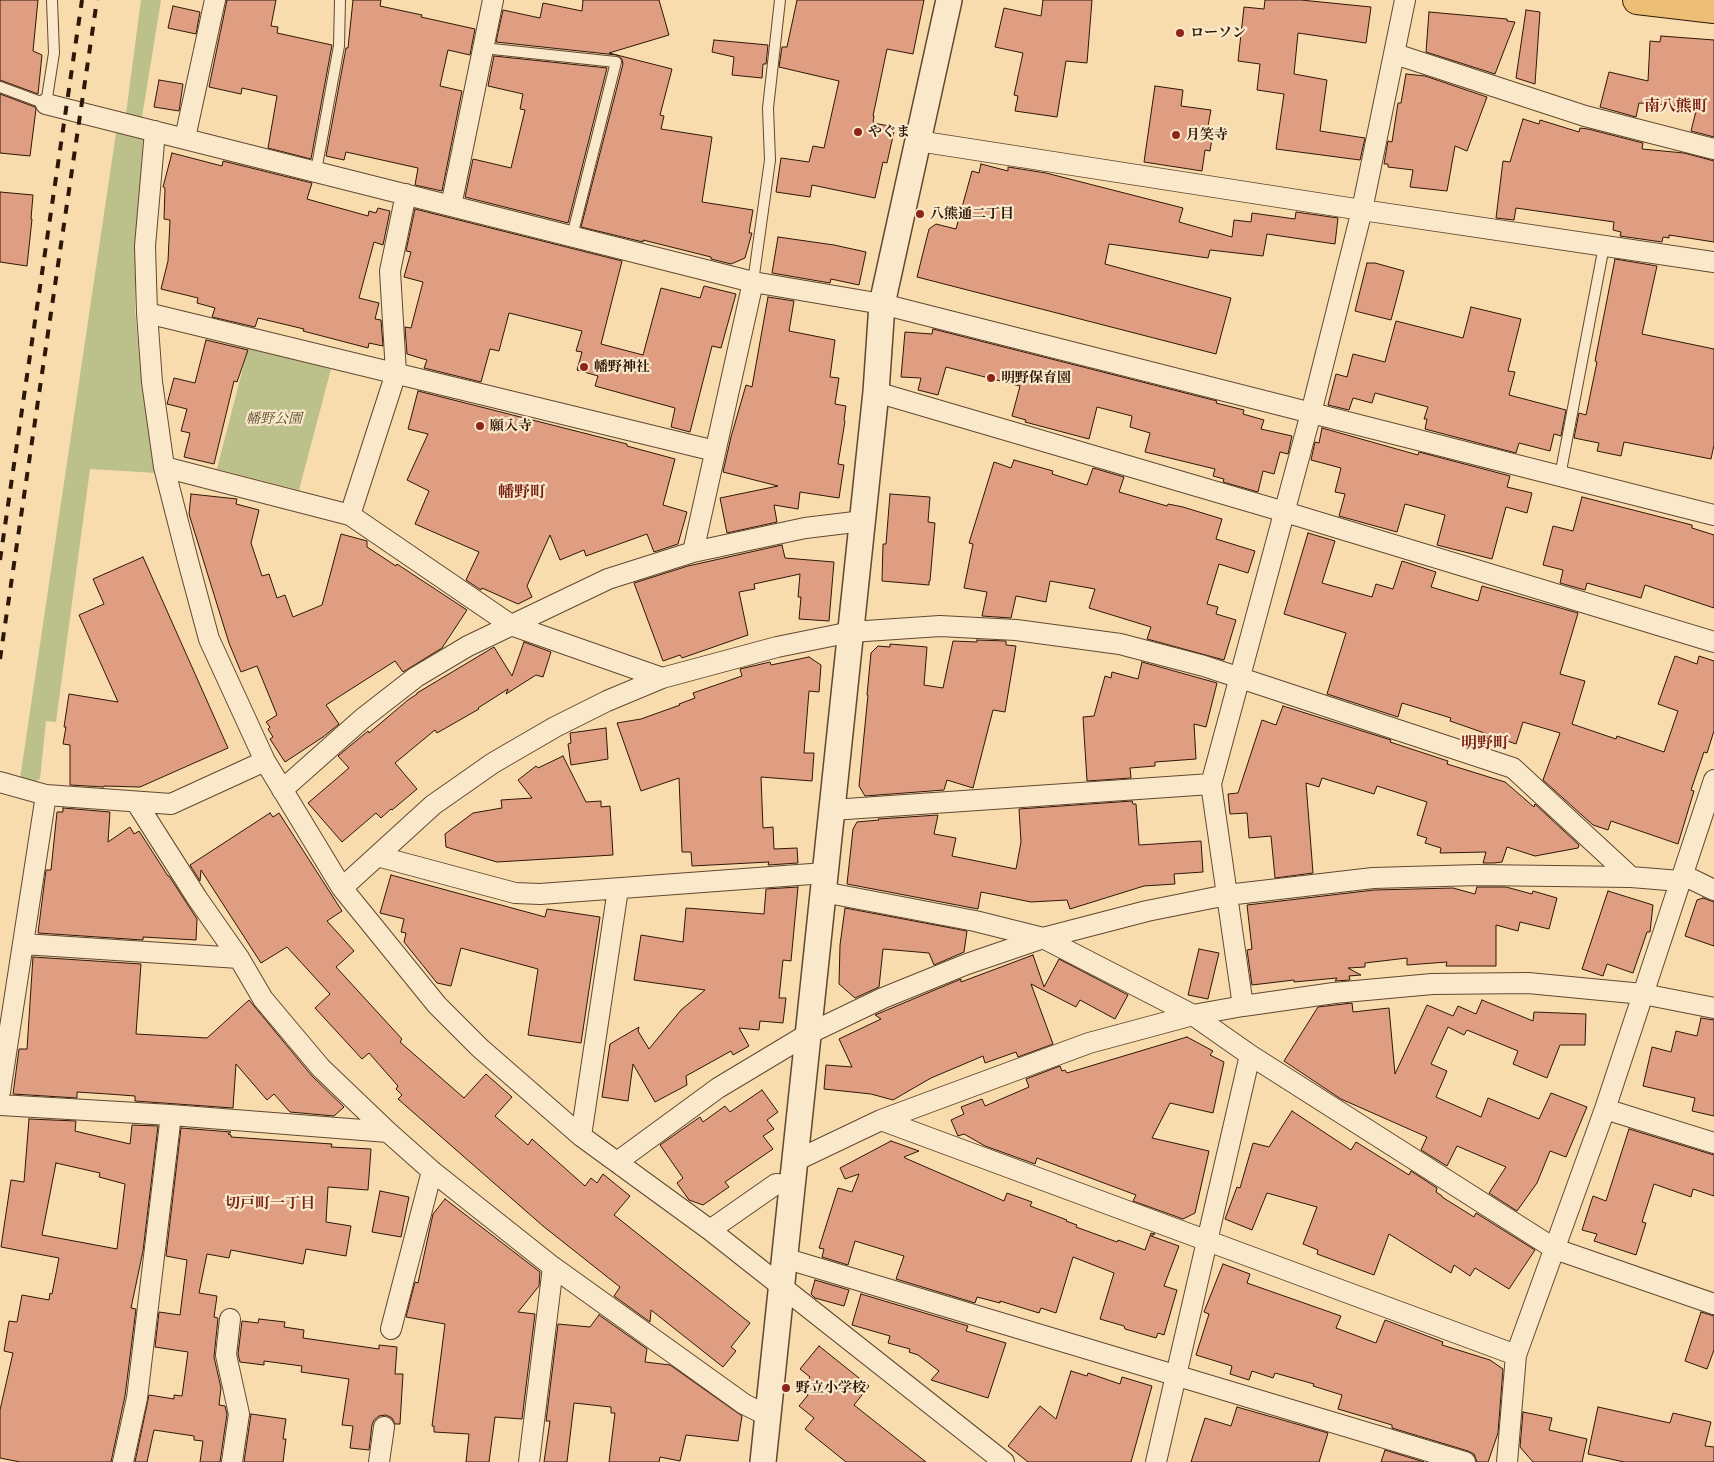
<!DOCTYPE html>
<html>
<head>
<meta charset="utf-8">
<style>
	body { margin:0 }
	canvas { display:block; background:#f8dcad }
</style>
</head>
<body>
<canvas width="1714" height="1462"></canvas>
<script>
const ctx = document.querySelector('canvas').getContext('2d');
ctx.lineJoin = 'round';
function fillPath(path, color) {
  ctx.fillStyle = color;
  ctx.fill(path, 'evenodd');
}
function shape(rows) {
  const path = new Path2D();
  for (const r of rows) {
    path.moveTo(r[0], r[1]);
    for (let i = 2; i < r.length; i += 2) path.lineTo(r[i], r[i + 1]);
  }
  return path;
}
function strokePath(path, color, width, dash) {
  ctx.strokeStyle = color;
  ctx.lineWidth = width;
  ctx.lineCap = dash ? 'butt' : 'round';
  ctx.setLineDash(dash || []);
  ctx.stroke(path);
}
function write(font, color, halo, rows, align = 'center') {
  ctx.font = font + ' "Libre Caslon Text","Noto Serif JP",serif';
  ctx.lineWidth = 4.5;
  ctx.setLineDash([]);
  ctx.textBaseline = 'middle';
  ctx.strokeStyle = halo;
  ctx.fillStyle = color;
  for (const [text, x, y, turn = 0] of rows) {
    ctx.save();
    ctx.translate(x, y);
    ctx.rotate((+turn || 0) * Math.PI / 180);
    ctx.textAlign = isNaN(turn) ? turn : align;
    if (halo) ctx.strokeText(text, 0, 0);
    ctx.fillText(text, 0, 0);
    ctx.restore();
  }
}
fillPath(shape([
	[141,0,161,0,142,117,126,114],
	[116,133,143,139,136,232,135,309,142,389,156,473,90,469,56,722,46,721,40,779,31,783,20,779],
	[248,348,331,369,299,490,217,469]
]), '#bcc08a');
const building = shape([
	[0,0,38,0,33,51,42,55,38,94,0,80,0,0],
	[227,0,276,0,271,26,278,27,277,33,332,45,311,159,268,148,277,96,242,88,241,94,209,87,227,0],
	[353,0,381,0,380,6,422,15,421,17,475,29,470,55,448,50,440,86,462,91,442,191,415,185,418,168,346,152,344,160,326,156,346,48,348,48,353,0],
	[583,0,659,0,669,35,609,53,672,69,660,115,664,116,661,129,712,137,702,202,753,210,749,233,752,233,745,258,731,264,711,259,711,257,643,240,643,242,581,227,623,64,622,59,617,55,496,42,503,10,540,18,543,3,582,11,583,0],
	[797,0,924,0,913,54,887,49,873,116,874,116,873,123,895,127,887,163,883,162,875,198,812,185,810,197,776,192,781,158,809,162,813,146,824,148,839,81,779,67,782,47,787,47,797,0],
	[1043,0,1092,0,1087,63,1066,61,1057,117,1015,111,1018,96,1014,95,1023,53,995,47,1004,8,1041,16,1043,0],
	[1265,0,1301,0,1371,7,1366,43,1298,33,1294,74,1327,80,1320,131,1365,138,1360,160,1276,149,1284,94,1257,90,1260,64,1238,61,1244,7,1264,9,1265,0],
	[173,6,200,12,196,34,168,28,173,6],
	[1526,10,1540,12,1535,84,1516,78,1526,10],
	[1429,12,1507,19,1507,21,1515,22,1495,74,1426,52,1429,12],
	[1661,36,1714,40,1714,137,1691,131,1697,107,1639,103,1636,117,1600,107,1609,72,1648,81,1650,41,1660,42,1661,36],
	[714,40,768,45,766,64,763,64,762,78,732,75,734,57,712,52,714,40],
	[494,56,607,68,568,223,465,197,473,159,511,168,525,110,520,109,523,94,488,86,494,56],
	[1406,74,1425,76,1487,97,1467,151,1455,146,1447,191,1410,187,1413,170,1388,167,1388,164,1384,164,1388,141,1392,142,1398,103,1401,103,1406,74],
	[159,80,183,84,179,111,154,107,159,80],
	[1155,86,1183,90,1181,106,1211,110,1207,131,1213,132,1210,151,1205,150,1202,171,1144,162,1155,86],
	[0,94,35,107,36,109,30,156,0,153,0,94],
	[1523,119,1539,124,1540,120,1579,132,1580,128,1588,129,1643,143,1642,149,1684,153,1714,161,1714,242,1669,235,1669,238,1663,237,1662,242,1620,236,1621,232,1613,230,1614,222,1516,208,1514,220,1496,218,1503,161,1510,162,1523,119],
	[172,153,222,166,223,161,312,183,307,199,368,216,369,211,376,213,378,208,390,211,383,245,374,242,359,298,379,303,375,319,381,320,383,346,369,343,368,348,303,331,304,329,258,318,255,327,212,317,215,308,197,303,198,298,161,289,168,261,170,220,164,219,165,188,163,187,172,153],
	[981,164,1008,171,1008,167,1046,173,1183,208,1179,222,1232,237,1234,220,1251,222,1252,213,1295,219,1296,212,1338,218,1335,244,1267,234,1263,256,1210,250,1208,258,1109,244,1105,264,1231,298,1216,354,917,277,929,229,936,224,956,229,972,171,979,173,981,164],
	[0,192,33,195,31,219,32,219,27,266,0,262,0,192],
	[415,209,622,261,601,344,643,355,661,288,700,298,704,286,736,294,721,348,712,346,690,432,671,427,675,408,595,386,598,376,577,370,582,352,576,351,582,331,509,313,499,351,490,349,481,382,424,368,427,360,407,354,405,327,411,328,423,282,404,277,411,252,406,251,415,209],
	[778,237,834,245,866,252,859,285,831,279,830,283,772,273,778,237],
	[1615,259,1657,266,1642,334,1714,349,1714,445,1711,459,1624,442,1621,456,1597,451,1599,443,1574,438,1579,413,1586,415,1597,362,1595,361,1615,259],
	[1367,263,1375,263,1404,271,1391,320,1355,311,1367,263],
	[768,297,794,301,789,331,835,340,830,377,839,378,835,404,846,406,844,420,845,421,838,464,844,465,839,498,800,492,798,509,774,505,777,522,727,533,720,498,778,486,723,472,731,437,746,385,752,387,768,297],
	[1471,307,1521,319,1508,371,1515,372,1509,395,1566,410,1561,436,1554,434,1550,451,1519,443,1516,453,1425,429,1427,419,1424,419,1428,407,1375,393,1372,403,1353,398,1349,410,1328,405,1336,374,1347,377,1353,354,1385,362,1396,321,1463,338,1471,307],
	[933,329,1217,401,1216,403,1244,410,1243,414,1264,420,1261,429,1292,436,1288,454,1280,452,1274,474,1263,471,1258,492,1223,482,1224,479,1213,476,1215,469,1145,452,1150,433,1130,427,1132,416,1097,407,1089,439,1025,422,1026,420,1012,416,1020,386,946,367,938,395,918,390,921,378,901,377,905,332,932,334,933,329],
	[206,340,248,350,237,382,234,381,214,464,184,457,190,433,181,431,187,409,167,404,174,378,195,383,206,340],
	[418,391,627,444,627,446,675,459,663,505,687,512,678,544,654,552,647,534,586,556,584,550,560,560,550,535,527,586,532,597,518,604,482,588,481,590,466,580,479,552,415,524,429,491,407,480,428,434,408,429,418,391],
	[1322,428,1418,455,1419,452,1510,476,1507,487,1532,493,1527,513,1506,507,1492,559,1437,545,1445,515,1405,504,1397,532,1339,516,1345,494,1335,492,1341,468,1311,460,1315,442,1319,443,1322,428],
	[1014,460,1053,471,1052,474,1087,485,1093,468,1124,477,1119,492,1167,506,1168,504,1183,507,1222,519,1216,539,1255,551,1248,573,1219,564,1207,604,1218,607,1216,614,1236,620,1224,660,1147,639,1151,627,1089,608,1095,589,1050,581,1046,602,1016,596,1011,618,982,616,987,592,964,588,973,544,969,543,994,462,1011,468,1014,460],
	[191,494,237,499,236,504,259,510,251,543,262,576,269,574,277,598,285,595,293,617,322,605,341,534,367,541,367,547,396,566,397,564,467,610,442,648,403,672,395,661,326,705,339,724,323,737,285,762,270,739,273,737,268,729,270,727,266,722,277,715,257,666,241,672,229,643,189,514,191,494],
	[890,494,930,497,928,522,935,523,930,581,929,581,929,585,882,581,883,544,886,544,890,494],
	[1582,497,1692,525,1692,528,1714,535,1714,608,1645,585,1641,598,1587,583,1585,590,1560,583,1563,570,1543,565,1553,526,1573,531,1582,497],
	[1308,533,1335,541,1322,583,1372,597,1376,584,1393,589,1402,561,1436,572,1431,587,1478,601,1482,586,1578,613,1560,674,1585,681,1572,724,1616,739,1617,736,1664,752,1678,711,1658,704,1675,656,1697,664,1699,656,1714,661,1714,731,1707,753,1704,752,1691,790,1694,791,1678,844,1611,821,1608,830,1593,825,1543,780,1560,733,1523,722,1516,744,1450,721,1451,718,1402,703,1398,717,1327,694,1346,633,1284,614,1308,533],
	[782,545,785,558,834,562,829,621,799,619,801,597,798,597,800,574,754,584,755,589,739,592,748,635,682,658,680,655,663,661,634,583,688,566,782,545],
	[143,557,228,748,140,787,104,786,104,787,70,785,70,745,63,744,66,727,64,727,69,694,118,702,79,615,104,604,93,579,143,557],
	[977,640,1006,641,1006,645,1016,646,1005,712,993,710,973,788,947,780,944,790,865,796,859,786,868,695,867,695,871,653,878,646,890,647,890,644,927,647,924,685,943,688,953,641,977,642,977,640],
	[524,642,551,652,543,677,536,675,506,694,508,689,478,708,479,709,437,733,435,730,395,763,417,789,392,810,391,809,381,818,376,813,342,842,308,803,349,768,338,756,368,731,369,733,408,700,417,694,417,693,494,647,512,676,524,642],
	[809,657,821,665,819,692,809,691,804,753,814,753,812,781,761,777,763,828,773,827,774,849,797,848,798,863,768,865,769,862,692,866,691,852,682,852,679,778,641,791,617,723,641,719,680,705,679,704,695,698,693,693,742,676,740,669,770,662,771,665,809,657],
	[1142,662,1217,683,1206,727,1194,724,1196,759,1155,762,1155,766,1130,768,1131,778,1087,781,1083,717,1094,716,1105,676,1111,678,1112,672,1138,679,1142,662],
	[1283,706,1391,740,1390,742,1448,761,1447,764,1505,782,1534,807,1535,804,1579,845,1578,848,1535,856,1507,847,1502,862,1494,863,1483,863,1486,852,1440,853,1441,848,1425,843,1427,838,1417,835,1427,802,1377,786,1374,794,1322,778,1319,787,1306,783,1313,873,1275,878,1271,836,1249,838,1247,813,1230,814,1228,794,1238,793,1262,720,1276,725,1283,706],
	[606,728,608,759,571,765,568,744,571,743,570,733,606,728],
	[563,756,586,802,601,801,601,807,610,806,613,855,497,862,446,847,445,834,473,813,502,808,501,800,532,798,518,780,536,766,538,768,563,756],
	[1132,801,1133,804,1136,804,1139,845,1201,841,1203,872,1174,874,1175,884,1144,886,1070,909,1067,900,1031,902,981,892,978,909,847,884,853,829,857,822,879,820,878,819,938,815,934,834,956,838,952,856,1016,869,1021,842,1019,809,1132,801],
	[63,808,110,812,108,842,130,827,134,834,139,831,168,876,169,876,197,919,196,940,143,937,143,940,38,933,46,870,51,870,57,812,63,812,63,808],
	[270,813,273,817,279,813,342,911,327,921,354,951,336,967,402,1039,400,1042,464,1098,486,1074,512,1097,495,1116,528,1145,532,1139,585,1186,591,1178,597,1183,603,1174,630,1196,614,1215,750,1323,731,1347,736,1351,723,1367,651,1310,650,1322,614,1296,620,1287,543,1226,398,1099,402,1095,396,1089,398,1086,369,1053,362,1059,315,1008,330,994,287,947,261,963,201,870,200,881,190,865,270,813],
	[391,875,545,917,547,909,600,917,581,1043,528,1035,538,969,461,948,451,986,437,983,404,942,406,933,401,932,404,919,380,913,391,875],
	[798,887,791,961,783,960,779,998,786,998,783,1023,760,1021,759,1030,739,1028,749,1046,733,1055,731,1051,686,1076,687,1085,655,1102,633,1064,628,1101,602,1097,610,1044,639,1027,638,1031,649,1049,681,1010,705,990,634,980,641,935,683,942,686,908,764,914,766,889,798,887],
	[1477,887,1506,887,1532,894,1533,891,1557,898,1549,929,1520,922,1518,931,1496,925,1496,966,1446,966,1447,962,1407,965,1407,958,1365,963,1365,967,1348,968,1361,975,1349,976,1350,980,1335,981,1337,978,1294,982,1294,980,1252,985,1247,950,1252,949,1247,905,1374,890,1453,888,1475,894,1477,887],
	[1608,891,1653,905,1650,932,1647,932,1633,973,1607,964,1603,976,1582,969,1608,891],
	[1703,898,1714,902,1714,946,1685,936,1697,900,1703,898],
	[845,908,967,931,964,952,934,965,929,953,883,949,879,987,855,998,839,984,840,945,845,908],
	[1199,949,1219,953,1208,999,1188,995,1199,949],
	[1033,955,1044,987,1059,959,1128,995,1115,1019,1080,1000,1076,1007,1031,984,1053,1044,1018,1057,1016,1052,985,1063,983,1056,931,1078,893,1100,871,1094,824,1089,826,1065,852,1067,839,1039,881,1019,875,1015,961,979,961,982,1033,955],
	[33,957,141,964,136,1034,207,1038,249,1000,312,1076,344,1107,334,1116,290,1112,274,1094,267,1100,236,1064,233,1108,135,1101,135,1096,108,1094,77,1092,77,1098,13,1094,19,1049,27,1049,33,957],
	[1482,1000,1533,1021,1534,1012,1586,1014,1585,1045,1560,1045,1547,1078,1513,1064,1518,1051,1467,1030,1464,1035,1448,1027,1431,1064,1447,1071,1436,1097,1481,1117,1488,1098,1539,1119,1551,1093,1587,1107,1566,1157,1550,1151,1537,1183,1517,1211,1489,1193,1506,1167,1457,1146,1447,1166,1421,1150,1427,1137,1341,1099,1284,1061,1318,1007,1352,1003,1353,1012,1389,1008,1395,1074,1427,1005,1453,1016,1458,1006,1476,1014,1482,1000],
	[1701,1018,1714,1020,1714,1116,1692,1111,1695,1098,1643,1086,1652,1047,1671,1052,1676,1031,1697,1036,1701,1018],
	[1187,1037,1213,1051,1210,1055,1224,1062,1213,1113,1170,1103,1152,1138,1209,1151,1195,1213,1183,1219,1133,1201,1136,1195,1037,1158,1035,1164,985,1146,964,1134,958,1136,951,1120,964,1114,961,1107,982,1099,985,1106,1029,1087,1026,1079,1060,1066,1062,1071,1065,1070,1067,1073,1187,1037],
	[762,1090,778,1112,767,1120,774,1129,763,1136,773,1149,725,1182,729,1187,703,1205,689,1200,677,1183,683,1178,660,1145,700,1117,703,1122,725,1106,730,1112,762,1090],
	[1292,1111,1351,1150,1356,1142,1409,1175,1411,1171,1437,1188,1436,1192,1442,1196,1442,1197,1474,1217,1476,1213,1535,1250,1509,1289,1475,1268,1470,1276,1454,1265,1451,1273,1389,1234,1374,1275,1317,1254,1318,1250,1303,1244,1317,1207,1267,1193,1252,1230,1225,1219,1237,1187,1240,1188,1253,1143,1269,1147,1292,1111],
	[29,1119,76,1121,75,1131,130,1144,132,1125,158,1126,143,1251,131,1308,136,1309,125,1396,111,1462,20,1462,0,1458,0,1410,13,1353,4,1351,9,1321,17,1322,22,1295,49,1300,50,1293,52,1294,59,1258,1,1247,11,1180,24,1182,29,1119],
	[56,1163,100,1173,99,1177,125,1184,117,1249,42,1235,56,1163],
	[181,1128,231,1132,228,1134,231,1135,231,1137,332,1144,331,1147,371,1149,368,1190,328,1187,326,1222,351,1226,346,1256,306,1249,303,1264,231,1250,229,1258,207,1254,199,1293,217,1296,214,1317,218,1318,214,1357,221,1388,219,1405,225,1406,227,1414,220,1462,200,1462,203,1441,194,1440,194,1436,154,1430,147,1462,135,1462,149,1395,174,1399,174,1395,182,1396,188,1352,155,1347,159,1312,180,1315,187,1260,166,1256,181,1128],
	[1629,1129,1714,1155,1714,1196,1693,1189,1691,1197,1654,1184,1642,1222,1646,1223,1636,1255,1594,1241,1597,1234,1582,1230,1593,1196,1606,1201,1629,1129],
	[891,1141,919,1151,904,1157,905,1158,1004,1201,1007,1193,1032,1202,1030,1206,1067,1220,1066,1221,1077,1225,1076,1227,1117,1242,1118,1240,1145,1250,1151,1233,1155,1234,1151,1236,1179,1246,1164,1286,1177,1290,1164,1335,1158,1333,1156,1338,1125,1329,1124,1326,1100,1319,1114,1273,1073,1257,1056,1313,1041,1308,1039,1313,1000,1301,1000,1303,977,1297,975,1303,896,1279,904,1256,855,1241,848,1265,822,1257,824,1249,819,1248,838,1188,852,1192,859,1174,845,1179,840,1168,891,1141],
	[380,1191,409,1197,401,1237,372,1232,380,1191],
	[445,1199,540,1272,539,1286,518,1312,535,1314,522,1419,495,1417,489,1462,466,1462,469,1434,434,1432,434,1426,432,1426,445,1324,406,1317,415,1282,418,1283,433,1214,445,1199],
	[1223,1264,1250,1274,1247,1283,1341,1316,1336,1328,1376,1343,1385,1320,1443,1342,1442,1345,1490,1360,1503,1369,1498,1433,1488,1462,1477,1462,1474,1454,1468,1451,1392,1428,1392,1425,1338,1409,1342,1395,1313,1386,1314,1384,1275,1373,1273,1378,1252,1371,1249,1380,1230,1374,1232,1366,1196,1355,1209,1314,1204,1312,1223,1264],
	[815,1280,849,1290,844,1306,815,1298,811,1294,815,1280],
	[861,1294,968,1326,966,1331,1006,1343,988,1398,931,1380,939,1371,918,1355,909,1352,910,1349,888,1343,890,1336,852,1325,861,1294],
	[1701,1312,1714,1316,1714,1350,1707,1369,1685,1361,1701,1312],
	[599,1315,647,1349,645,1362,670,1365,742,1416,738,1441,686,1435,680,1461,660,1457,659,1462,609,1462,615,1413,611,1413,611,1407,574,1403,567,1462,544,1462,550,1421,546,1421,558,1324,590,1327,599,1315],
	[259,1319,285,1322,284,1327,304,1330,303,1338,379,1349,379,1345,397,1347,395,1374,403,1374,400,1424,395,1424,392,1418,386,1415,379,1416,374,1420,372,1425,369,1450,350,1448,353,1426,342,1425,349,1379,301,1372,302,1366,264,1361,264,1365,240,1362,238,1354,242,1321,258,1323,259,1319],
	[819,1346,869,1386,854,1405,926,1462,846,1462,805,1429,814,1418,799,1406,808,1395,800,1389,810,1377,800,1369,819,1346],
	[1071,1371,1087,1376,1088,1373,1120,1384,1122,1377,1152,1386,1131,1462,1028,1462,1008,1446,1040,1406,1056,1419,1071,1371],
	[1237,1407,1328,1433,1319,1462,1191,1462,1205,1418,1231,1426,1237,1407],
	[1598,1407,1670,1423,1673,1413,1711,1422,1705,1446,1714,1447,1714,1462,1624,1462,1588,1454,1598,1407],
	[1523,1412,1552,1418,1549,1430,1587,1439,1582,1462,1533,1462,1520,1447,1523,1412],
	[251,1414,286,1419,283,1439,286,1439,283,1462,244,1462,251,1414],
	[1385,1450,1424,1462,1381,1462,1385,1450]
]);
fillPath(building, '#df9d82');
strokePath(building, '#2f1707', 1);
const service = shape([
	[483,48,616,62,572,236],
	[0,87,46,104,54,53,52,0],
	[316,171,339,46,340,0],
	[753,282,770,160,768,108,780,0],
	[1560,476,1604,246]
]);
const minor = shape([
	[1395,54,1585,116,1714,149],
	[46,104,753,282,882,304,1714,515],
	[155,131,145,246,147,313,152,382,164,467,188,561,209,639,265,761,342,888,437,1005,480,1048,581,1136,710,1230,1004,1462],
	[185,138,215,0],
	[918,141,1362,210,1714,262],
	[451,206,493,0],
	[147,313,715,451],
	[876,392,1285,512,1714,642],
	[164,467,350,515,511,625,662,678],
	[350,515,396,373,390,271,406,194],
	[693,552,753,282],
	[0,782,46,795,171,804,265,761],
	[282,790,362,719,416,677,468,646,608,579,693,552,805,528,863,521],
	[136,802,197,898,239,958,263,999,321,1068,388,1132,432,1171,553,1267,744,1404,768,1416],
	[832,810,1211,784],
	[377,856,515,893,540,894,825,873],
	[1683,875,1714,890],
	[342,888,433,805,493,763,555,727,607,701,662,678,777,647,851,632,940,626,1016,630,1120,644,1204,666,1513,768,1631,877],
	[823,892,975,921,1043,938,1193,1015,1250,1055,1555,1249,1714,1304],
	[23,944,239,958],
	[1243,1006,1211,784,1311,413,1362,210,1405,0],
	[0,1092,46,795],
	[0,1105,171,1115,388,1132],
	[1605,1109,1714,1143],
	[881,1120,1516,1355],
	[581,1136,618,889],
	[795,1161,881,1120,1089,1043,1193,1015,1243,1006,1334,993,1432,984,1528,983,1643,994,1714,1008],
	[617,1162,718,1088,808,1034,883,998,967,964,1043,938,1147,911,1227,895,1373,878,1478,875,1631,877,1680,881],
	[710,1230,776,1184,792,1185],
	[784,1258,1465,1462],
	[230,1319,226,1355,239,1414,232,1462],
	[391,1329,432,1171],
	[123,1462,137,1398,171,1115],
	[379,1462,384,1427],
	[529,1462,553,1267],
	[1156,1462,1250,1055],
	[1507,1462,1516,1355,1605,1109,1714,780]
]);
const tertiary = shape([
	[763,1462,876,392,882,304,949,0]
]);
const primary = shape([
	[1637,0,1714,9]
]);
strokePath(service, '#614830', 12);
strokePath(minor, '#614830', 22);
strokePath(tertiary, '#614830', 28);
strokePath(primary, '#2f1707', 30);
strokePath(service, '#fae8ca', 10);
strokePath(minor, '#fae8ca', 20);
strokePath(tertiary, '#fae8ca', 25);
strokePath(primary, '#ecbe76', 28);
strokePath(shape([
	[0,560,82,0],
	[0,659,97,0]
]), '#2f1707', 4, [9, 9]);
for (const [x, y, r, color] of [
	[1180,33,5,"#8f2418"],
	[858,132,5,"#8f2418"],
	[1176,135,5,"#8f2418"],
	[920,214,5,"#8f2418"],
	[584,367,5,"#8f2418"],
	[991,378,5,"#8f2418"],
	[480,426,5,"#8f2418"],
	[786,1388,5,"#8f2418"]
]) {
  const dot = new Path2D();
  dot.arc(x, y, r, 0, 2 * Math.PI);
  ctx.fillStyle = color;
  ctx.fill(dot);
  strokePath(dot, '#fae8ca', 2);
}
write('bold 14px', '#2f1707', '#fae8ca', [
	["ローソン",1190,33],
	["やぐま",868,132],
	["月笑寺",1186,135],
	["八熊通二丁目",930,214],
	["幡野神社",594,367],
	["明野保育園",1001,378],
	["願入寺",490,426],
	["野立小学校",796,1388]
], 'left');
write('italic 14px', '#594a2e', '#fae8ca', [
	["幡野公園",274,419]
]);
write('bold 15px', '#7a1f14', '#fae8ca', [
	["切戸町一丁目",270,1204]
]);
write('bold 16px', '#7a1f14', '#fae8ca', [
	["南八熊町",1676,106],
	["幡野町",522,492],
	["明野町",1485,743]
]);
</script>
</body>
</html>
